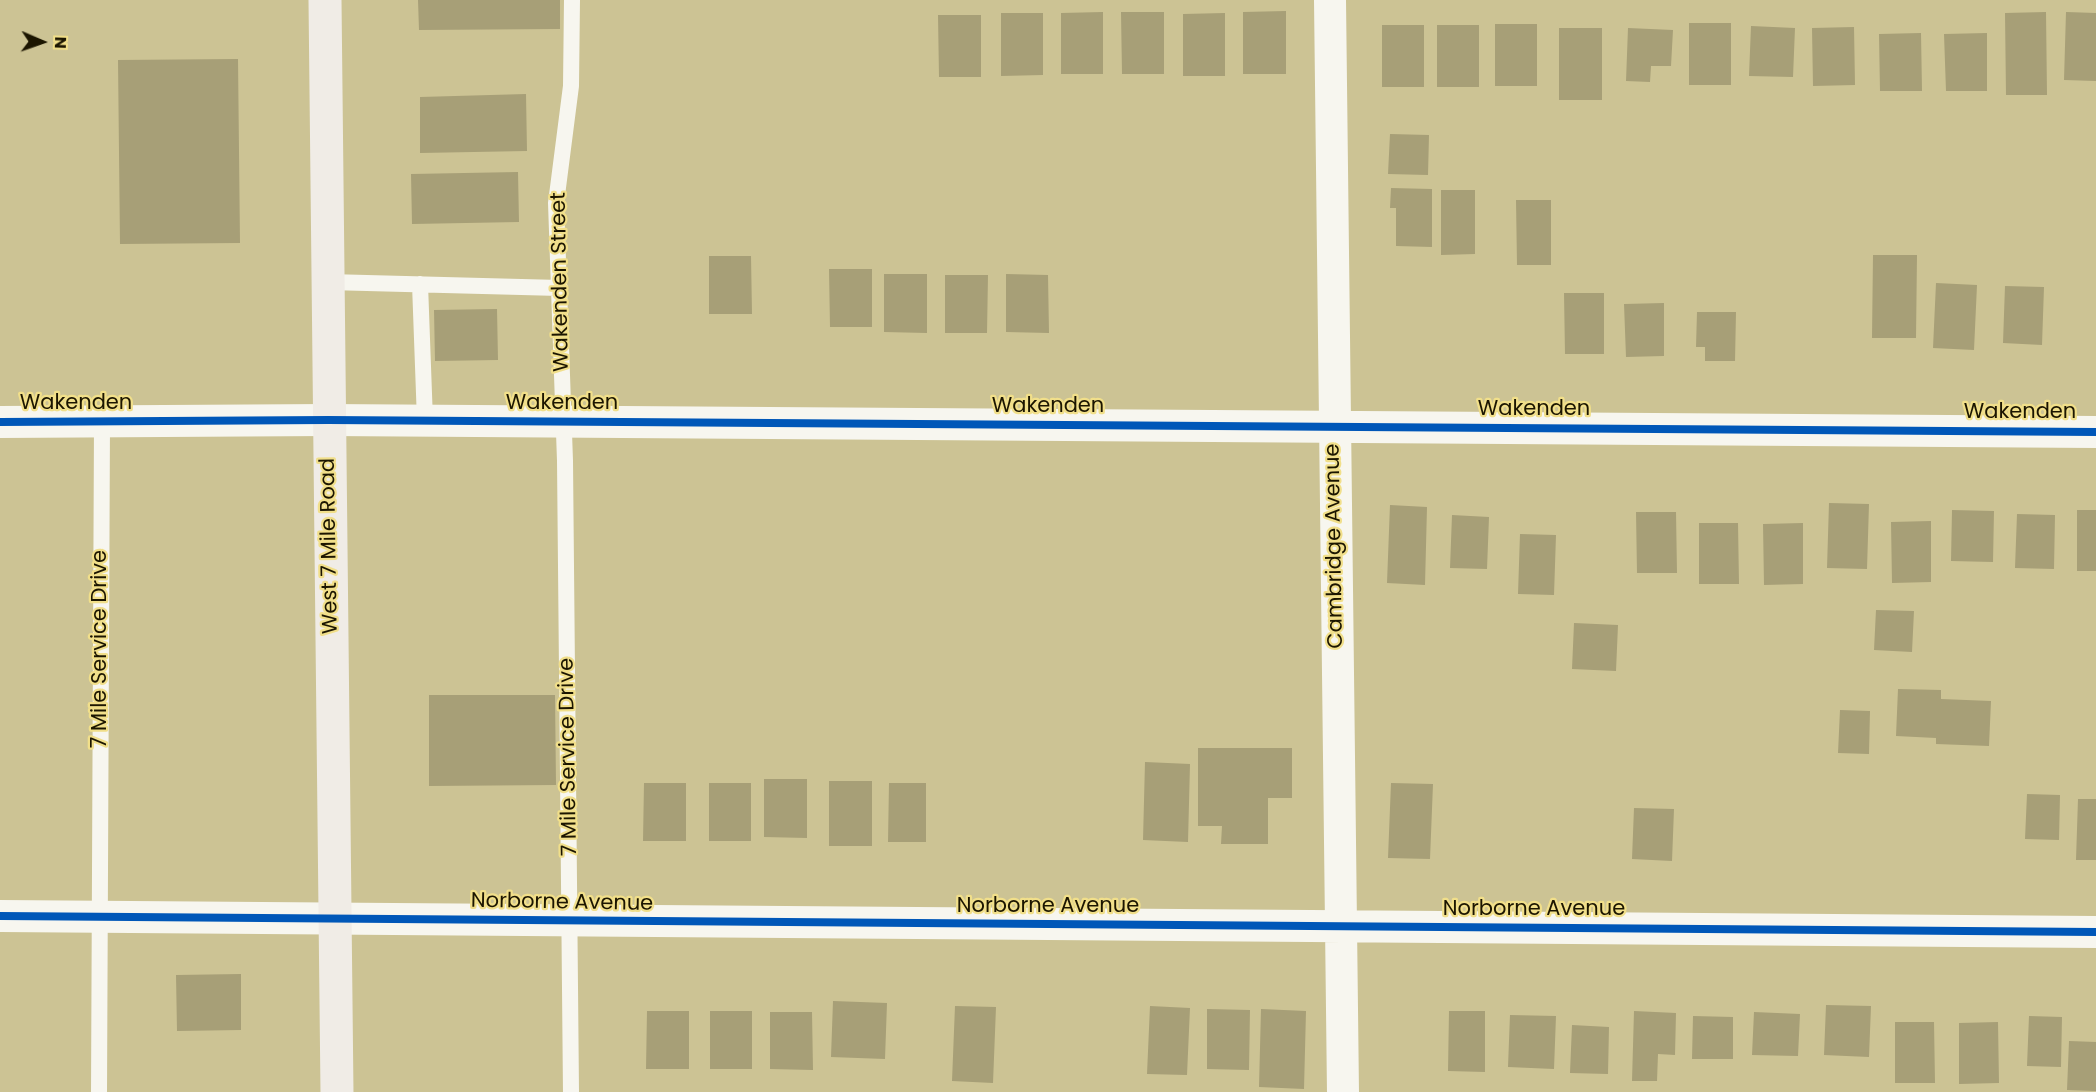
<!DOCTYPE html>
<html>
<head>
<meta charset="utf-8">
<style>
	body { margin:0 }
	#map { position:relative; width:2096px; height:1092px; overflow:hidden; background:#ccc394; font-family:Poppins,sans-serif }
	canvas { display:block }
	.north { position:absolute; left:12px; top:12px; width:60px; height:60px; -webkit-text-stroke:4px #f1df8a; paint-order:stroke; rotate:92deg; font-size:16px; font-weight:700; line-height:24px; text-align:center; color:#1b1500 }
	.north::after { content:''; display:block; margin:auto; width:21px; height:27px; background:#1b1500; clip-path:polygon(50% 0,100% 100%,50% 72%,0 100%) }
</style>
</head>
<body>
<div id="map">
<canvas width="2096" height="1092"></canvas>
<div class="north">N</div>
</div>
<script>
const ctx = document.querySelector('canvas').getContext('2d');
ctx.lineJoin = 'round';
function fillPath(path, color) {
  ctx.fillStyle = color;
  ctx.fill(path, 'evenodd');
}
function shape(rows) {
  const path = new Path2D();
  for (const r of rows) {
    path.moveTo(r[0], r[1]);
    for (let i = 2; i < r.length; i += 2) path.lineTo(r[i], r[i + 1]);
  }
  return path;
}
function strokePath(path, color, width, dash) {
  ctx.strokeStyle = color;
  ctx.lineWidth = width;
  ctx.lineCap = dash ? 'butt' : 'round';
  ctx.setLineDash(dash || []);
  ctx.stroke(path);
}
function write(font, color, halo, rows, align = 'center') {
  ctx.font = font + ' Poppins,sans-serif';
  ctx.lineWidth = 4.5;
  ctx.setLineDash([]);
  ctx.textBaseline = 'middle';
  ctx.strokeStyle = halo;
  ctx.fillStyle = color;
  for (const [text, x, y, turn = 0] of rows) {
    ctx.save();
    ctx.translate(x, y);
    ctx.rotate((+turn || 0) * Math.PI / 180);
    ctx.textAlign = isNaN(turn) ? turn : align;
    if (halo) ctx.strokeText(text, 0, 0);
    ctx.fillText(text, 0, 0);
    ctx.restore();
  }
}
fillPath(shape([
	[418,0,560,0,560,29,419,30],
	[1286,11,1286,74,1243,74,1243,12],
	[1103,12,1103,74,1061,74,1061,13],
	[1121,12,1164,12,1164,74,1122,74],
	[2046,12,2047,95,2006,95,2005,13],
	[2066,12,2096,13,2096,81,2064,80],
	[1001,13,1043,13,1043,75,1001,76],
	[1225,13,1225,76,1183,76,1183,14],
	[938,15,981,15,981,77,939,77],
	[1689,23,1731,23,1731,85,1689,85],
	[1495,24,1537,24,1537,86,1495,86],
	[1382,25,1424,25,1424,87,1382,87],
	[1437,25,1479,25,1479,87,1437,87],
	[1751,26,1795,28,1793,77,1749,76],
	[1854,27,1855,85,1813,86,1812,28],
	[1559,28,1602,28,1602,100,1559,100],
	[1628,28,1673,30,1671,66,1651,66,1650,82,1626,81],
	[1921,33,1922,91,1880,91,1879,34],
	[1987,33,1987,91,1946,91,1944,34],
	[238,59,240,243,120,244,118,60],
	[526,94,527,151,420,153,420,97],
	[1390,134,1429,135,1428,175,1388,174],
	[518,172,519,222,412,224,411,174],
	[1391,188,1432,189,1432,247,1396,246,1396,208,1390,208],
	[1441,190,1475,190,1475,254,1441,255],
	[1516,200,1551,200,1551,265,1517,265],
	[1873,255,1917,255,1916,338,1872,338],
	[709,256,751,256,752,314,709,314],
	[829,269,872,269,872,327,830,327],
	[884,274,927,274,927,333,884,332],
	[1006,274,1048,275,1049,333,1006,332],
	[945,275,988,275,987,333,945,333],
	[1936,283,1977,285,1974,350,1933,348],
	[2005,286,2044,287,2042,345,2003,343],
	[1564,293,1604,293,1604,354,1565,354],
	[1664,303,1664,356,1626,357,1624,304],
	[497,309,498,360,435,361,434,310],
	[1697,312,1736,312,1735,361,1705,361,1705,347,1696,347],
	[1829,503,1869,504,1867,569,1827,568],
	[1390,505,1427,507,1425,585,1387,583],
	[1952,510,1994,511,1993,562,1951,561],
	[2077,510,2096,510,2096,571,2077,571],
	[1636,512,1676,512,1677,573,1637,573],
	[2017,514,2055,515,2054,569,2015,568],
	[1452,515,1489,517,1487,569,1450,568],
	[1931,521,1931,582,1892,583,1891,522],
	[1699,523,1738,523,1739,584,1699,584],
	[1803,523,1803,584,1764,585,1763,524],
	[1520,534,1556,535,1554,595,1518,594],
	[1876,610,1914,611,1912,652,1874,650],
	[1574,623,1618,625,1616,671,1572,669],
	[1898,689,1941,690,1941,699,1991,701,1989,746,1936,744,1936,738,1896,736],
	[429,695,555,695,556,785,429,786],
	[1840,710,1870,711,1869,754,1838,753],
	[1198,748,1292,748,1292,798,1268,798,1268,844,1221,844,1222,826,1198,826],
	[1145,762,1190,764,1188,842,1143,840],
	[764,779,807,779,807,838,764,837],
	[829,781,872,781,872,846,829,846],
	[644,783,686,783,686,841,643,841],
	[709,783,751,783,751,841,709,841],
	[889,783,926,783,926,842,888,842],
	[1391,783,1433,784,1430,859,1388,858],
	[2027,794,2060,795,2059,840,2025,839],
	[2078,799,2096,799,2096,860,2076,860],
	[1634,808,1674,809,1672,861,1632,859],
	[241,974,241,1030,177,1031,176,975],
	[833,1001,887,1003,885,1059,831,1057],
	[1826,1005,1871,1006,1869,1057,1824,1055],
	[955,1006,996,1007,993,1083,952,1081],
	[1150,1006,1190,1008,1187,1075,1147,1074],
	[1207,1009,1250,1010,1249,1070,1207,1069],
	[1261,1009,1306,1011,1304,1089,1259,1087],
	[647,1011,689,1011,689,1069,646,1069],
	[710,1011,752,1011,752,1069,710,1069],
	[1449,1011,1485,1011,1485,1072,1448,1071],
	[1634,1011,1676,1013,1675,1055,1658,1054,1657,1081,1632,1081],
	[770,1012,812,1012,813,1070,770,1069],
	[1754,1012,1800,1014,1798,1056,1752,1055],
	[1510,1015,1556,1016,1554,1069,1508,1067],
	[1693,1016,1733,1017,1733,1059,1692,1059],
	[2029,1016,2062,1017,2061,1067,2027,1066],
	[1895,1022,1934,1022,1935,1083,1895,1083],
	[1998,1022,1999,1083,1959,1084,1959,1023],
	[1572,1025,1609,1027,1608,1074,1570,1073],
	[2069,1041,2096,1042,2096,1091,2067,1090]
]), '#a79f77');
strokePath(shape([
	[328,282,560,288],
	[420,284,425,421],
	[99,1092,102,423],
	[571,1092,565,461,556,203,571,86,572,0]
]), '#f7f6ef', 16);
strokePath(shape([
	[1330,0,1343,1092],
	[0,422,328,420,2096,432],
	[0,916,2096,932]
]), '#f7f6ef', 32);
strokePath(shape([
	[325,0,337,1092]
]), '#f0ece6', 33);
strokePath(shape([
	[0,422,328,420,2096,432],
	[0,916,2096,932]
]), '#0057b8', 8);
write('21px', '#1b1500', '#f1df8a', [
	["Wakenden Street",561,282,-91],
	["Wakenden",76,404],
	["Wakenden",562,404],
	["Wakenden",1048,407],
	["Wakenden",1534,410],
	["Wakenden",2020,413],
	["West 7 Mile Road",330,546,-91],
	["Cambridge Avenue",1335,546,-91],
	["7 Mile Service Drive",101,649,-90],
	["7 Mile Service Drive",569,757,-91],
	["Norborne Avenue",562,903,1],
	["Norborne Avenue",1048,907],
	["Norborne Avenue",1534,910]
]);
</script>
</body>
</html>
